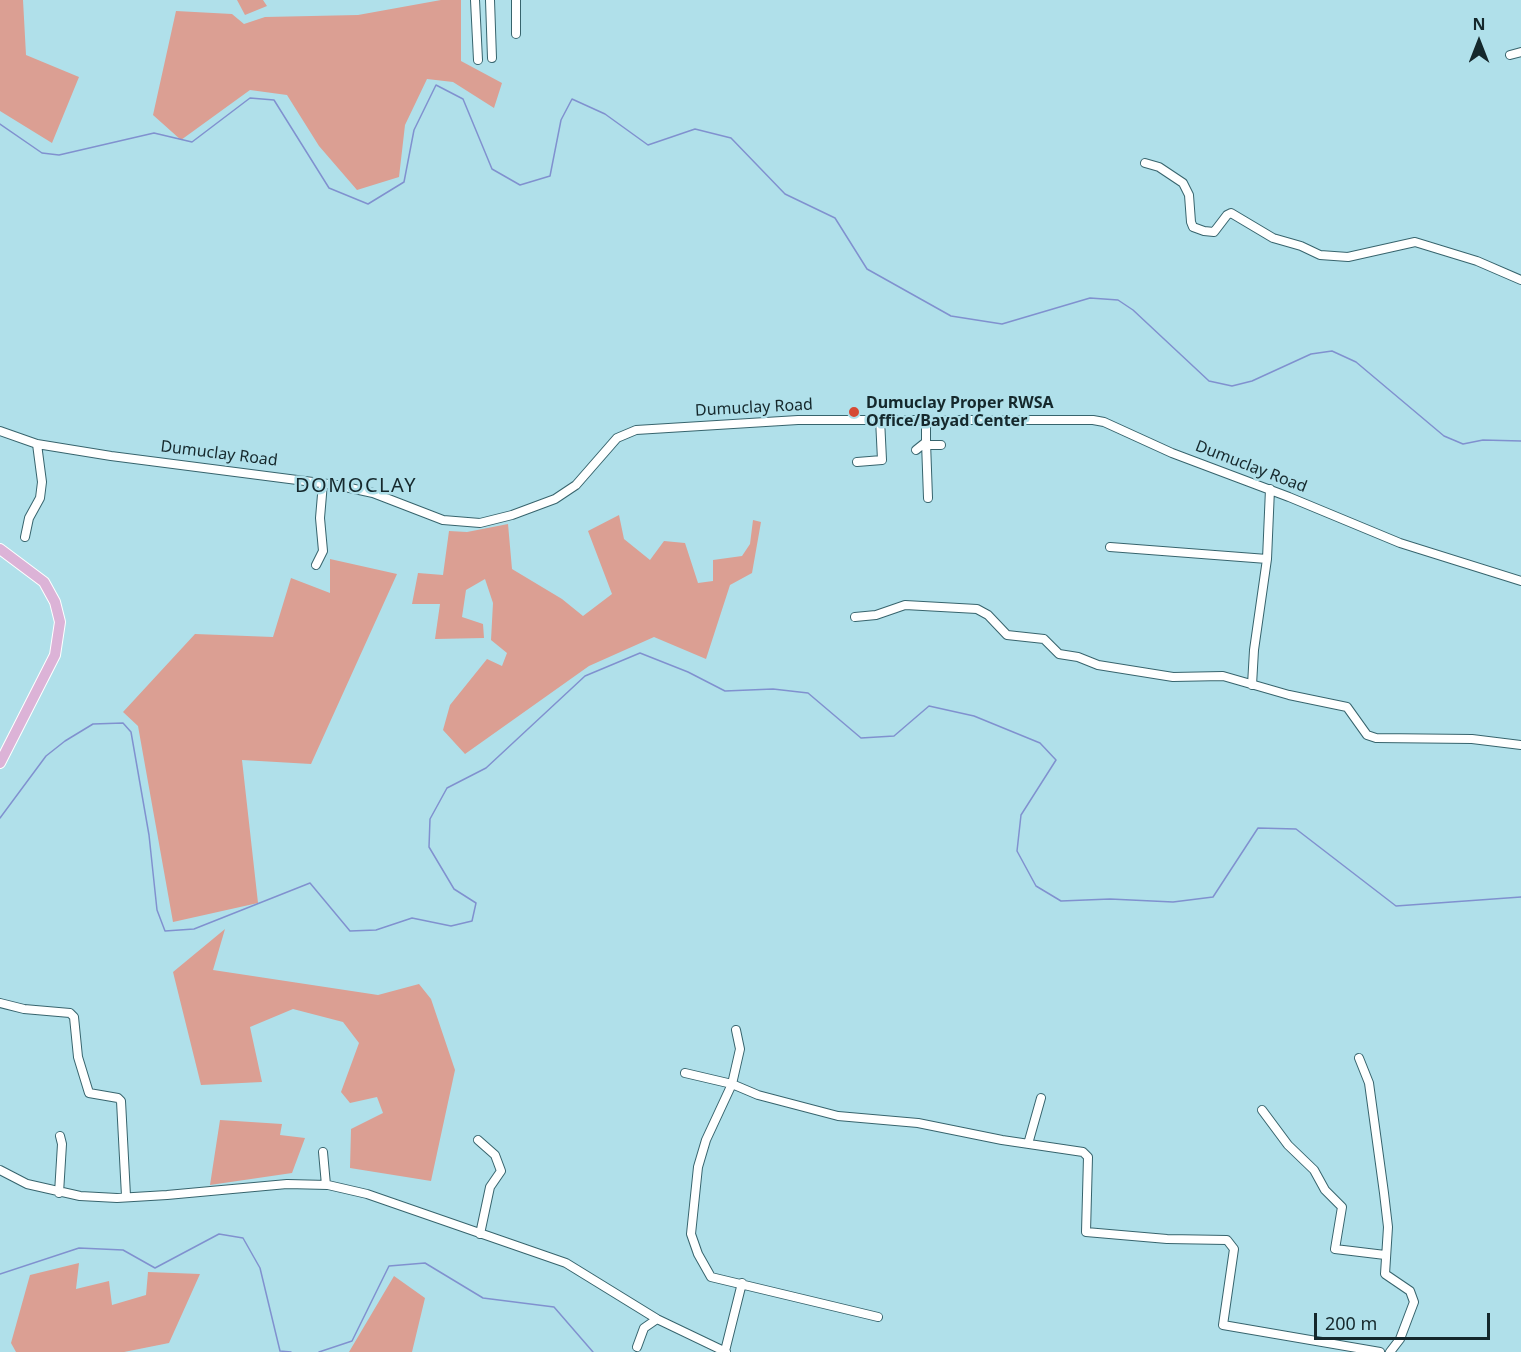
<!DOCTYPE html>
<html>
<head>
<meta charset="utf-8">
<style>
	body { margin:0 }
	#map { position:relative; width:1521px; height:1352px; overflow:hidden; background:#b0e0ea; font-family:"Noto Sans",sans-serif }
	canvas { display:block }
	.north { position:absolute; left:1449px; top:12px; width:60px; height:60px; -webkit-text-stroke:4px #b0e0ea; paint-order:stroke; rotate:0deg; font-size:16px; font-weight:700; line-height:24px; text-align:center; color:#15282c }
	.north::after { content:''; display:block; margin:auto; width:21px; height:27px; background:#15282c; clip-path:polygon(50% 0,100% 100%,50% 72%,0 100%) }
	.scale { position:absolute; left:1314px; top:1313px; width:176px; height:27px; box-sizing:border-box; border:3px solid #15282c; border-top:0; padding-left:8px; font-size:18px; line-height:21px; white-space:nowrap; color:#15282c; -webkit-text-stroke:4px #b0e0ea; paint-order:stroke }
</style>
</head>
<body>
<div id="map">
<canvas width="1521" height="1352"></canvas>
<div class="north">N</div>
<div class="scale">200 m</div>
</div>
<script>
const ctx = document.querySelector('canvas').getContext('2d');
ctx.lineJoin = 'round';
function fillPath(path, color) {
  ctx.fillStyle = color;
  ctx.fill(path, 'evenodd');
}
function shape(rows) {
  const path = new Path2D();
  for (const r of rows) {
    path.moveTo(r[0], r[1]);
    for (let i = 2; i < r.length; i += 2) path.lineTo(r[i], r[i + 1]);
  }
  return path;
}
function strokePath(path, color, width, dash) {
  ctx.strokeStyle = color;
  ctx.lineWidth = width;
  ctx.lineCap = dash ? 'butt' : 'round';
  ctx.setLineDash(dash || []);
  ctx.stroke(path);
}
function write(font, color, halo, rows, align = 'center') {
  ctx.font = font + ' "Noto Sans",sans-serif';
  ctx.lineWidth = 5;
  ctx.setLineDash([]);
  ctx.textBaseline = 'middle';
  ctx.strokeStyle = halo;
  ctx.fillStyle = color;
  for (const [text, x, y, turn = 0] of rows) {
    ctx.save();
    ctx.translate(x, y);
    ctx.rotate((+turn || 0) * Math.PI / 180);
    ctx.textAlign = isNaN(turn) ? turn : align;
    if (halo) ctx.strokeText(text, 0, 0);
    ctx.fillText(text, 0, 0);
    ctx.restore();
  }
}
fillPath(shape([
	[0,0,23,0,26,55,79,77,52,143,0,111],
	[237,0,263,0,267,6,245,15],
	[441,0,461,0,461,61,502,83,494,108,453,82,427,79,405,125,399,177,357,190,319,146,287,95,250,90,181,140,153,115,176,11,232,14,244,24,265,17,358,15],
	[619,515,624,539,650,560,664,541,685,543,698,583,713,581,713,560,742,556,750,544,753,520,761,522,752,573,730,585,706,659,654,637,589,666,465,754,443,730,450,705,487,659,502,666,507,653,491,640,493,603,485,579,466,590,462,617,483,624,484,638,435,639,440,604,412,604,418,573,443,575,449,531,467,532,508,524,512,569,562,599,583,616,612,594,588,531],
	[330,559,397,574,311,764,242,760,258,903,173,922,138,726,123,712,195,634,273,637,291,578,330,593],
	[225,929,213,970,378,995,419,984,431,999,455,1070,431,1181,350,1168,351,1129,383,1113,377,1097,350,1103,341,1092,359,1043,343,1022,293,1009,250,1027,262,1082,201,1085,173,972],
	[220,1120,282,1124,280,1135,305,1138,292,1173,210,1185],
	[79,1263,76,1289,109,1281,112,1305,146,1295,148,1272,200,1274,169,1343,124,1352,16,1352,11,1343,30,1275],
	[394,1276,425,1298,412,1352,349,1352]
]), '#db9f93');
strokePath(shape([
	[0,124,42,153,59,155,154,133,192,142,250,98,274,100,329,188,368,204,404,182,414,130,436,85,463,99,492,169,520,185,550,176,561,120,572,99,605,114,648,145,695,129,731,138,785,194,835,218,867,269,951,316,1002,324,1090,298,1118,300,1133,310,1209,381,1232,386,1252,381,1311,354,1332,351,1356,362,1444,436,1463,444,1483,440,1521,441],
	[0,818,46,756,65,741,93,724,123,723,131,732,149,835,157,910,165,931,194,929,310,883,350,931,376,930,412,918,451,926,472,921,476,903,454,889,429,847,430,819,447,788,486,768,585,676,640,653,688,672,725,691,773,689,808,693,861,738,894,736,929,706,974,716,1040,743,1056,760,1021,815,1017,851,1036,886,1061,901,1110,899,1173,902,1213,897,1258,828,1296,829,1396,906,1521,897],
	[0,1274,79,1248,123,1250,155,1268,219,1234,243,1238,260,1268,280,1351,291,1352],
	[319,1352,352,1341,389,1266,425,1263,483,1298,554,1307,593,1352]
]), '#8091cf', 1.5);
const minor = shape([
	[475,0,478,60],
	[490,0,492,58],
	[516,0,516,34],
	[1510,55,1521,52],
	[1145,163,1159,167,1183,183,1189,195,1191,222,1193,227,1204,231,1214,232,1227,215,1231,213,1273,238,1301,246,1320,255,1348,257,1415,242,1477,261,1521,280],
	[0,431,37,444,111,456,336,485,373,493,443,520,480,523,512,515,555,499,576,485,617,438,636,430,798,420,1093,420,1104,422,1172,453,1289,497,1400,543,1521,581],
	[926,442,928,498],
	[927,445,941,445],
	[916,450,926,442,926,419],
	[857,462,882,460,880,419],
	[25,537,29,518,40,498,42,482,37,444],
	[1110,547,1267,559],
	[316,565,323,551,320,518,323,483],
	[855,617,876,615,905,605,977,609,988,615,1007,635,1044,639,1059,654,1078,657,1098,665,1173,677,1223,676,1289,695,1347,707,1367,735,1376,738,1472,739,1521,745],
	[1252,685,1254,650,1267,559,1270,489],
	[0,1003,24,1009,70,1013,74,1017,78,1057,89,1093,118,1098,121,1101,126,1196],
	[736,1030,740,1049,732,1084,706,1140,698,1167,691,1234,698,1254,711,1277,878,1317],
	[1359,1058,1369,1083,1384,1193,1388,1227,1385,1274,1410,1291,1414,1302,1400,1339,1390,1352],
	[685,1073,732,1084,758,1095,838,1116,918,1123,1002,1140,1083,1152,1088,1157,1086,1232,1167,1239,1227,1240,1234,1249,1223,1325,1380,1352],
	[1262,1110,1288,1145,1314,1170,1325,1190,1342,1207,1335,1249,1385,1255],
	[478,1140,495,1155,501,1171,490,1187,480,1234],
	[1028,1144,1041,1098],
	[323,1152,326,1185],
	[0,1170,27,1184,80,1196,117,1198,167,1195,287,1184,328,1185,367,1194,566,1263,657,1319,726,1352],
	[59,1193,62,1144,60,1136],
	[637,1347,644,1328,657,1319],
	[725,1351,742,1283]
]);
const major = shape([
	[0,549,44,582,55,602,60,622,55,655,0,763]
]);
strokePath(minor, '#37646d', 10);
strokePath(major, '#fff', 12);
strokePath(minor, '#fff', 8);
strokePath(major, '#dcb3d7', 10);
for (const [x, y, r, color] of [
	[854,412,6,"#d64a34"]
]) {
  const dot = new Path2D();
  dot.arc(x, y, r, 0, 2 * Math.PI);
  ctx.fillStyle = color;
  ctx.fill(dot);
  strokePath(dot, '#b0e0ea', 2);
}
write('bold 16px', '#15282c', '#b0e0ea', [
	["Dumuclay Proper RWSA",866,403],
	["Office/Bayad Center",866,421]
], 'left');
write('16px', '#15282c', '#b0e0ea', [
	["Dumuclay Road",754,408,-3],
	["Dumuclay Road",219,454,7],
	["Dumuclay Road",1251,467,21]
]);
ctx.letterSpacing = '1.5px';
write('20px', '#15282c', '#b0e0ea', [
	["DOMOCLAY",356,486]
]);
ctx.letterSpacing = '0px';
</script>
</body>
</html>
